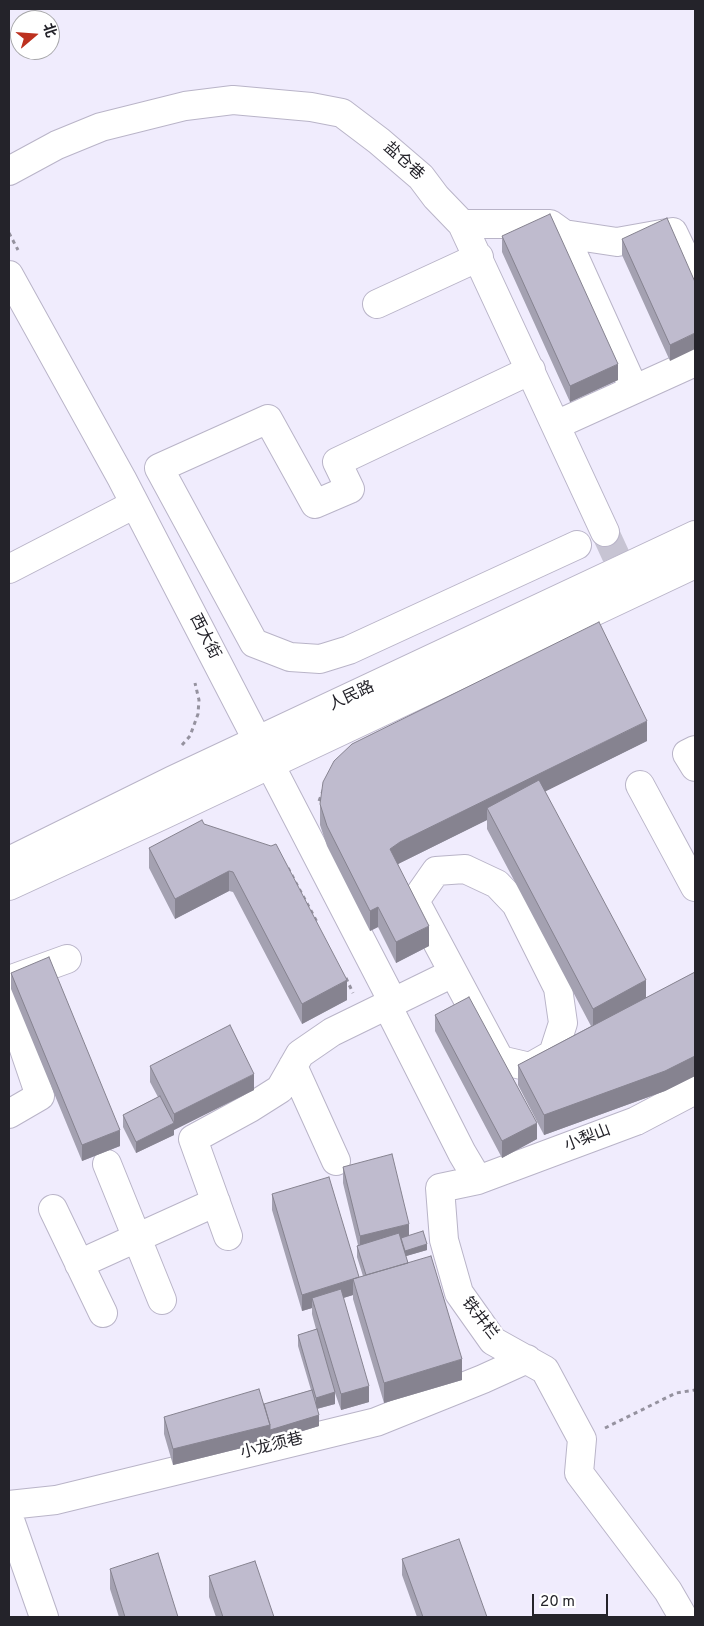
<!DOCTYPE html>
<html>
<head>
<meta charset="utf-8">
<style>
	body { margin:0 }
	#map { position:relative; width:704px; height:1626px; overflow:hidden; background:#f0ecfd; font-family:Overpass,"Noto Sans SC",sans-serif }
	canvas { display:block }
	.frame { position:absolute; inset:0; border:10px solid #24232a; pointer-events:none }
	.north { position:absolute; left:10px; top:10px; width:50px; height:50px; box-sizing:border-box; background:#fff; border:1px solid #a7a7aa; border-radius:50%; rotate:72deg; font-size:14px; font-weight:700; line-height:20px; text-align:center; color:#24232a }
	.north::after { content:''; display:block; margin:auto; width:18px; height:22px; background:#bd311f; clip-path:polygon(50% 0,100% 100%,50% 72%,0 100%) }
	.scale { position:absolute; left:532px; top:1594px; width:76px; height:22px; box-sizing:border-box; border:2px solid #24232a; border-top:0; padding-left:6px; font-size:15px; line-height:18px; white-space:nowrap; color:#24232a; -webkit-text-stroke:4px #fff; paint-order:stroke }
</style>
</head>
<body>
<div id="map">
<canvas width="704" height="1626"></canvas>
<div class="frame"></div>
<div class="north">北</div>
<div class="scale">20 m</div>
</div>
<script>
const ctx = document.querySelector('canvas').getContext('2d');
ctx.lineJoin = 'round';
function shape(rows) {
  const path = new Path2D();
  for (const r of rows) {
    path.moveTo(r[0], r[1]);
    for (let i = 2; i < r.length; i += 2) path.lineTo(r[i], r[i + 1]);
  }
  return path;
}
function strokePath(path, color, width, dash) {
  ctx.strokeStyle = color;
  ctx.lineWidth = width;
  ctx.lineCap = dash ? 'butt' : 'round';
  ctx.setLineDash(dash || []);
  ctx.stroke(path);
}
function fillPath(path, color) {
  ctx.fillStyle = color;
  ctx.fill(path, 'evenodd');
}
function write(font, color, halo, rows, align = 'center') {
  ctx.font = font + ' Overpass,"Noto Sans SC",sans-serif';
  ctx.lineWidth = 5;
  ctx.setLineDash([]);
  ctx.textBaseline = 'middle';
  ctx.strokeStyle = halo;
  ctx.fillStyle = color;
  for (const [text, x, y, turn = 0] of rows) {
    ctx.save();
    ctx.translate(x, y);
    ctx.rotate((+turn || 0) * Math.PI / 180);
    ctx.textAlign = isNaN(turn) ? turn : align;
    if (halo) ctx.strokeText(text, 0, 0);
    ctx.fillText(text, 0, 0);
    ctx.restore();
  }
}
strokePath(shape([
	[605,532,616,556]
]), '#c7c4d3', 28, [28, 14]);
const minor = shape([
	[9,171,57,145,101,127,185,106,233,100,311,107,342,113,379,141,421,177,436,197,462,224,605,532],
	[462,224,550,224,564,234,617,242,673,232,695,278],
	[564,234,634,389],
	[9,275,122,479,393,1002],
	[377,304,479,257],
	[531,370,337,462,350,489,315,504,268,419,159,468,254,643,290,657,320,659,349,650,577,545],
	[556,425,695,362],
	[9,569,135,504],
	[695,750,687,754,695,767],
	[640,785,695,887],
	[465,869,497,884,516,904,558,988,563,1023,553,1054,530,1067,500,1060,415,901,436,871,465,869],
	[9,980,67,959],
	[9,1005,40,1096,9,1114],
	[387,1005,462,1153,478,1180,440,1188,444,1240,459,1293,493,1341,545,1370,582,1439,579,1473,668,1591,683,1617],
	[293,1066,336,1161],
	[107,1164,162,1300],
	[478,1180,636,1121,695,1090],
	[53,1209,103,1313],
	[228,1236,193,1139,250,1108,280,1089,300,1054,332,1032,453,973],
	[79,1264,216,1202],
	[9,1505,56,1500,376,1422,483,1379,527,1359],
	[9,1517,44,1617]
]);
const major = shape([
	[9,861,173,780,695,535],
	[9,886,163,815,695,564]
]);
strokePath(minor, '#b9b4c8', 30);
strokePath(major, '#b9b4c8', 30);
strokePath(shape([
	[9,233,18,250],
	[182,745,190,736,198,714,199,700,195,683],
	[319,801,324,788],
	[288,868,317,922],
	[346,978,353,993],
	[605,1428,676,1393,695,1390]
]), '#95929f', 3, [4, 4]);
strokePath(minor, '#fff', 28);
strokePath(major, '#fff', 28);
fillPath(shape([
	[502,236,618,380,570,402,502,252],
	[622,239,695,282,670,361,622,255],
	[647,741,545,791,646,998,695,972,695,1076,665,1091,544,1135,518,1085,518,1065,591,1026,487,829,487,820,398,864,429,946,396,963,378,927,370,931,327,846,320,825,320,804],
	[204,824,347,1000,302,1024,233,892,229,891,175,919,149,868,149,848],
	[11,973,120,1146,82,1161,11,989],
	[435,1015,537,1139,502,1158,435,1031],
	[150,1066,254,1090,174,1130,174,1129,174,1135,136,1153,123,1127,123,1115,158,1097,150,1082],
	[343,1167,409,1236,427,1250,406,1256,408,1263,462,1380,384,1403,353,1299,353,1295,343,1298,369,1402,341,1410,335,1393,335,1404,317,1409,319,1426,270,1441,173,1465,164,1434,164,1417,264,1404,311,1390,298,1346,298,1335,316,1329,312,1314,312,1308,302,1311,272,1210,272,1194,359,1277,363,1276,357,1257,357,1246,358,1245,343,1183],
	[402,1559,487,1617,417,1617,402,1575],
	[110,1569,178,1617,119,1617,110,1589],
	[209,1576,274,1617,216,1617,209,1597]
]), '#a4a1b1');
fillPath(shape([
	[695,333,695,349,670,361,670,345],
	[618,364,618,380,570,402,570,386],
	[647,721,647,741,492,818,487,808,487,820,400,863,390,869,390,849,400,842],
	[229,871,229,891,175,919,175,899],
	[378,907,378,927,370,931,370,911],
	[429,926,429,946,396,963,396,942],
	[347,980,347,1000,302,1024,302,1004],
	[646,980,646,1001,593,1029,593,1009],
	[695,1056,695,1076,665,1091,544,1135,544,1115],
	[254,1074,254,1090,174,1130,174,1114],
	[174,1123,174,1135,136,1153,136,1142],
	[537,1123,537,1139,502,1158,502,1141],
	[120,1130,120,1146,82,1161,82,1145],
	[409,1224,409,1240,360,1252,360,1236],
	[427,1244,427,1250,403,1257,403,1251],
	[353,1279,353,1295,314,1307,312,1298,312,1308,302,1311,302,1295],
	[462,1359,462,1380,384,1403,384,1383],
	[369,1386,369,1402,341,1410,341,1394],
	[335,1392,335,1404,316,1409,316,1398],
	[319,1415,319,1426,270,1441,173,1465,173,1449,270,1425]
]), '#868390');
const building = shape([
	[550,214,618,364,570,386,502,236,550,214],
	[667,218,695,282,695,333,670,345,622,239,667,218],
	[599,622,647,721,400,842,390,849,429,926,396,942,378,907,370,911,327,826,320,804,323,782,334,761,352,744,599,622],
	[539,780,646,980,593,1009,487,808,539,780],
	[202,820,204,824,271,846,276,844,347,980,302,1004,233,872,229,871,175,899,149,848,202,820],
	[49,957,120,1130,82,1145,11,973,49,957],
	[695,972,695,1056,665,1071,544,1115,518,1065,695,972],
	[469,997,537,1123,502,1141,435,1015,469,997],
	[230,1025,254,1074,174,1114,150,1066,230,1025],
	[160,1096,174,1123,136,1142,123,1115,160,1096],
	[392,1154,409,1224,360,1236,343,1167,392,1154],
	[329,1177,359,1277,302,1295,272,1194,329,1177],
	[423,1231,427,1244,405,1251,401,1238,423,1231],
	[399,1233,408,1263,366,1275,357,1246,399,1233],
	[431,1256,462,1359,384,1383,353,1279,431,1256],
	[341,1289,369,1386,341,1394,312,1298,341,1289],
	[317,1329,335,1392,316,1398,298,1335,317,1329],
	[259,1389,270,1425,173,1449,164,1417,259,1389],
	[312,1390,319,1415,270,1430,270,1425,264,1404,312,1390],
	[459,1539,487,1617,423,1617,402,1559,459,1539],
	[158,1553,178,1617,125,1617,110,1569,158,1553],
	[255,1561,274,1617,223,1617,209,1576,255,1561]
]);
fillPath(building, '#bfbbce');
strokePath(building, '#868390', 1);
write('16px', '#24232a', '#fff', [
	["盐仓巷",403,162,42],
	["西大街",204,637,63],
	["人民路",352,697,-25],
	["小梨山",588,1139,-21],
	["铁井栏",479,1319,52],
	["小龙须巷",272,1447,-14]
]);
</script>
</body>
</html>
